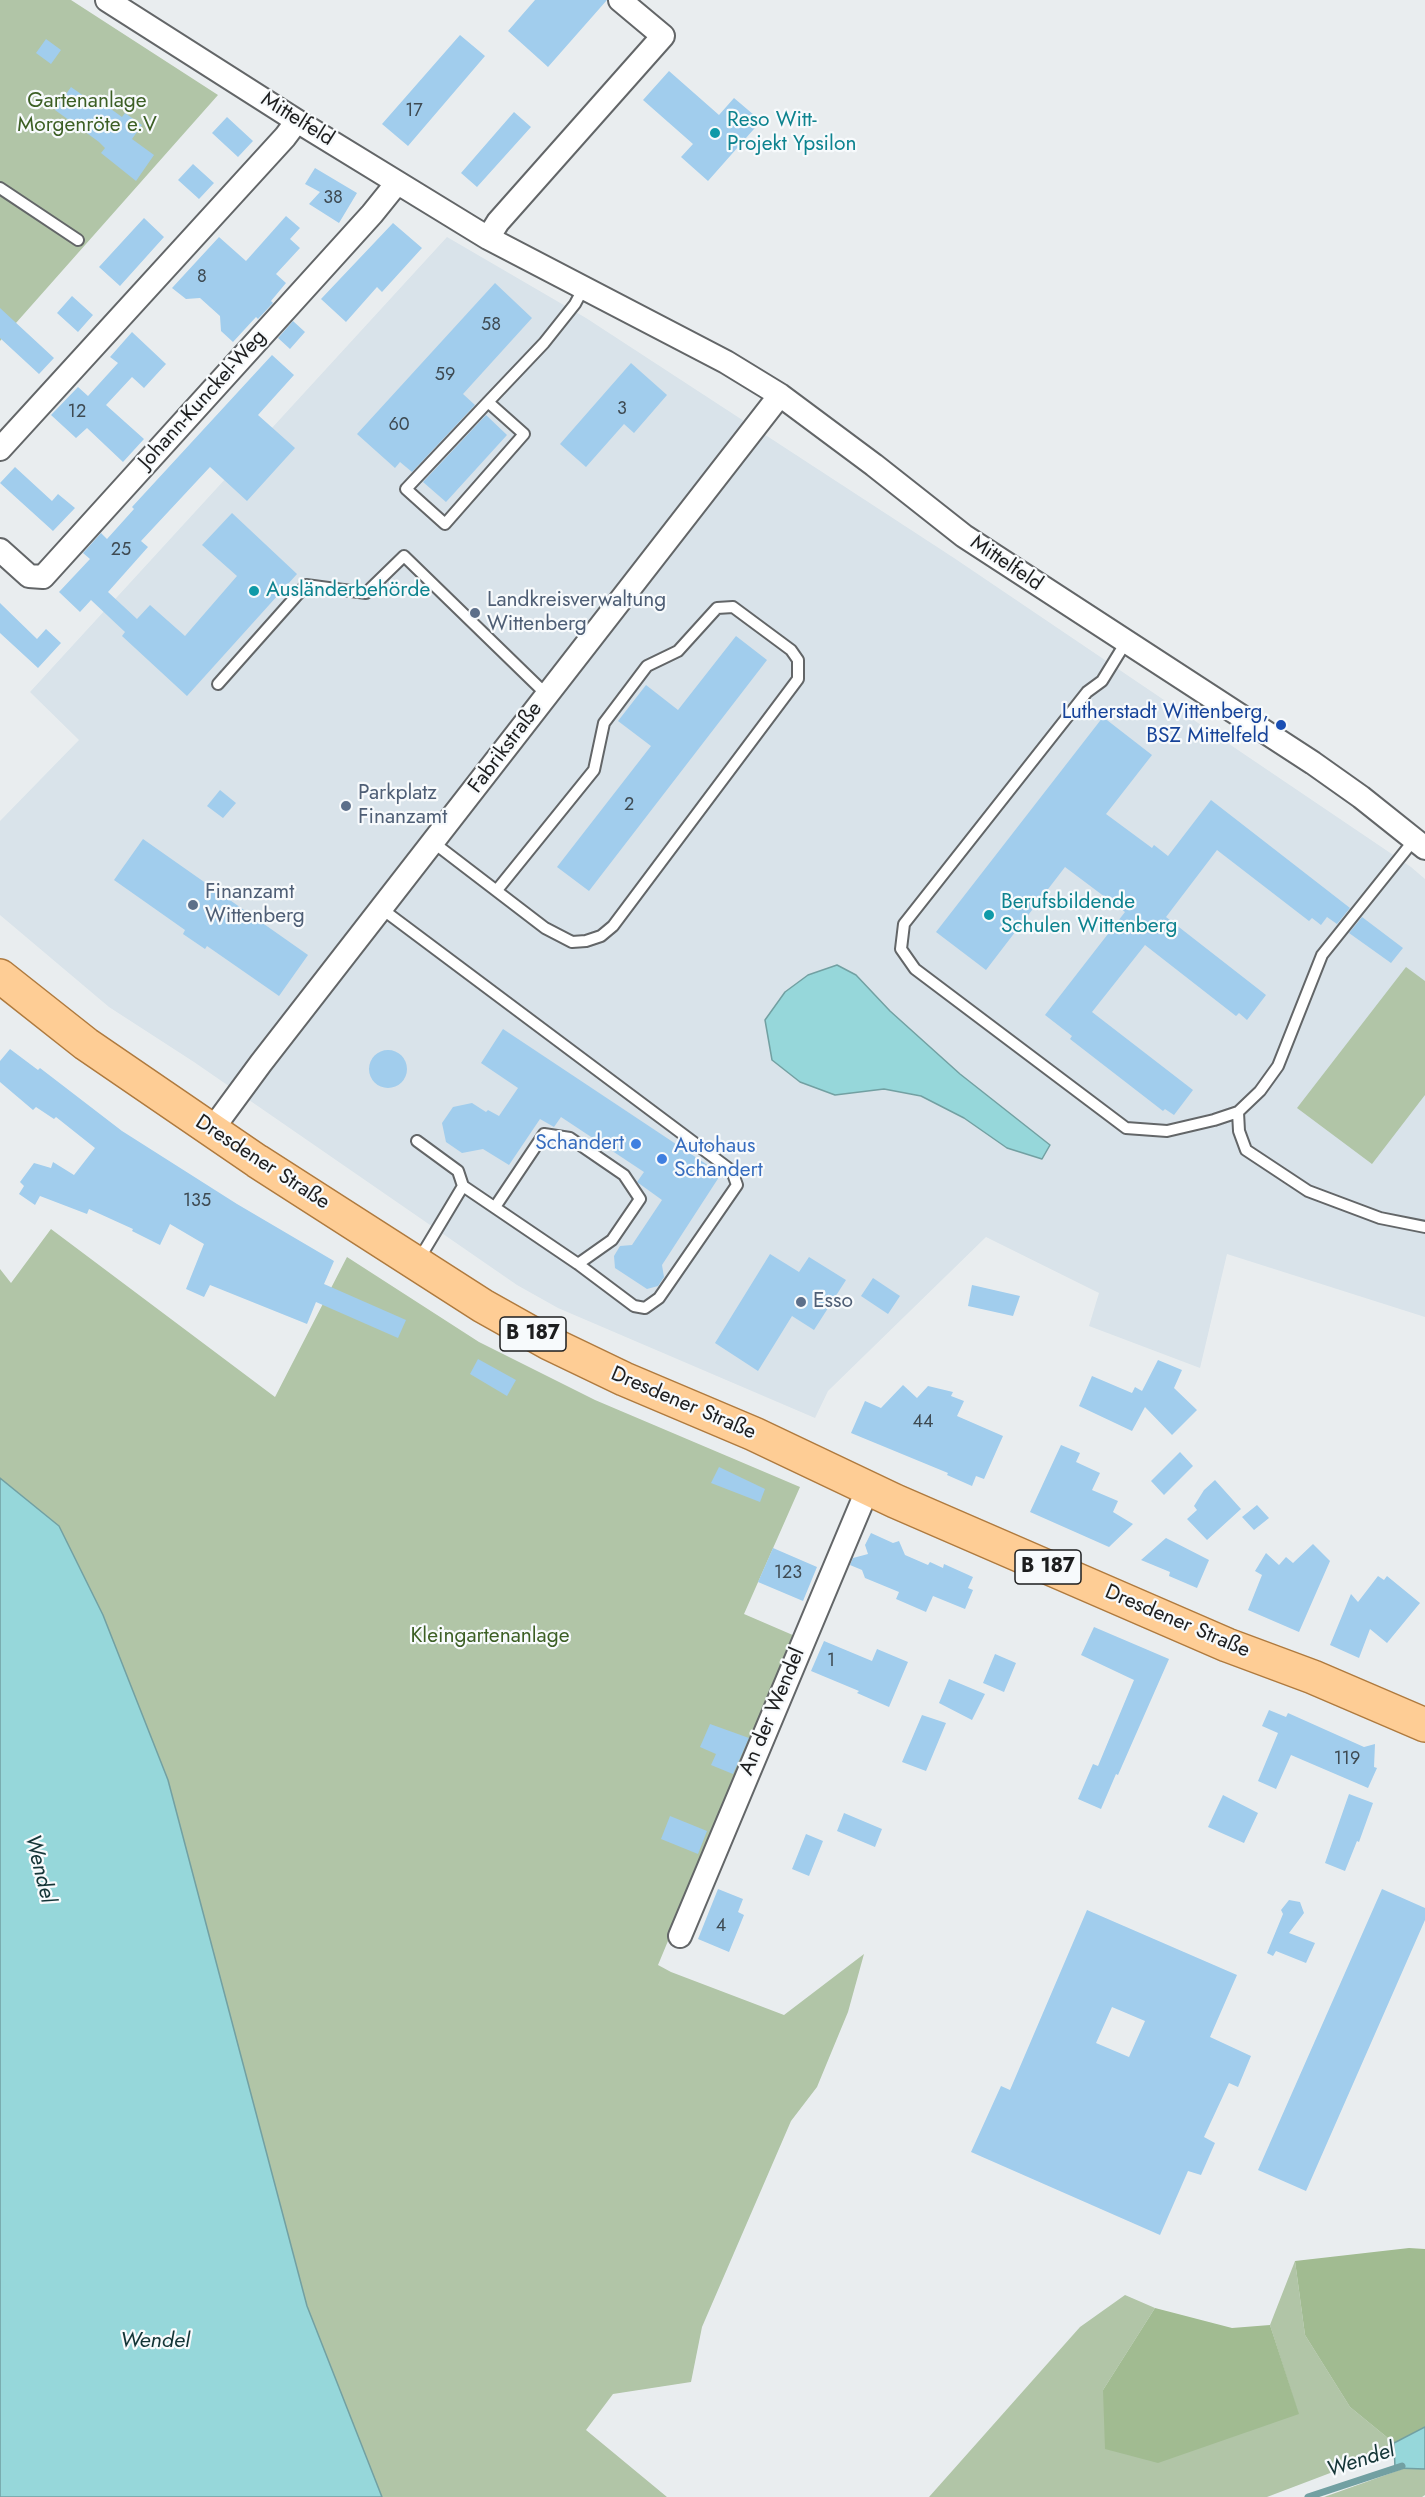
<!DOCTYPE html>
<html>
<head>
<meta charset="utf-8">
<style>
	body { margin:0 }
	canvas { display:block; background:#e9edef }
</style>
</head>
<body>
<canvas width="1425" height="2497"></canvas>
<script>
const ctx = document.querySelector('canvas').getContext('2d');
ctx.lineJoin = 'round';
function fillPath(path, color) {
  ctx.fillStyle = color;
  ctx.fill(path, 'evenodd');
}
function shape(rows) {
  const path = new Path2D();
  for (const r of rows) {
    if (r.length === 3) {
      path.moveTo(r[0] + r[2], r[1]);
      path.arc(r[0], r[1], r[2], 0, 2 * Math.PI);
      continue;
    }
    path.moveTo(r[0], r[1]);
    for (let i = 2; i < r.length; i += 2) path.lineTo(r[i], r[i + 1]);
  }
  return path;
}
function strokePath(path, color, width, dash) {
  ctx.strokeStyle = color;
  ctx.lineWidth = width;
  ctx.lineCap = dash ? 'butt' : 'round';
  ctx.setLineDash(dash || []);
  ctx.stroke(path);
}
function write(font, color, halo, rows, align = 'center') {
  ctx.font = font + ' Jost,sans-serif';
  ctx.lineWidth = 4.5;
  ctx.setLineDash([]);
  ctx.textBaseline = 'middle';
  ctx.strokeStyle = halo;
  ctx.fillStyle = color;
  for (const [text, x, y, turn = 0] of rows) {
    ctx.save();
    ctx.translate(x, y);
    ctx.rotate((+turn || 0) * Math.PI / 180);
    ctx.textAlign = isNaN(turn) ? turn : align;
    if (halo) ctx.strokeText(text, 0, 0);
    ctx.fillText(text, 0, 0);
    ctx.restore();
  }
}
fillPath(shape([
	[447,237,586,318,954,558,1411,867,1425,879,1425,1317,1227,1254,1200,1368,1089,1326,1099,1293,986,1237,828,1391,815,1418,558,1308,517,1285,194,1062,109,1007,0,915,0,821,79,740,30,692]
]), '#d9e3ea');
fillPath(shape([
	[0,0,71,0,218,95,0,341],
	[1406,967,1425,981,1425,1095,1372,1164,1297,1108],
	[51,1229,275,1397,347,1257,479,1342,595,1400,800,1487,744,1614,795,1636,658,1965,671,1972,784,2015,864,1954,848,2012,817,2087,791,2121,702,2327,691,2382,613,2394,586,2430,667,2497,382,2497,307,2307,168,1780,103,1615,59,1526,0,1478,0,1269,11,1283],
	[1295,2261,1305,2335,1350,2407,1394,2443,1346,2467,1267,2497,929,2497,1080,2327,1125,2295,1155,2308,1103,2390,1298,2413,1270,2325],
	[1408,2467,1425,2469,1425,2495,1422,2497,1324,2497]
]), '#b1c5a7');
fillPath(shape([
	[1409,2248,1425,2249,1425,2427,1394,2443,1350,2407,1305,2335,1295,2261],
	[1155,2308,1232,2328,1270,2325,1299,2414,1158,2463,1105,2449,1103,2390]
]), '#a1bb91');
const water = shape([
	[837,965,856,975,890,1011,960,1074,1050,1145,1042,1159,1007,1148,964,1118,921,1096,884,1089,835,1095,800,1082,772,1060,765,1020,785,992,808,975,837,965],
	[0,1478,59,1526,103,1615,168,1780,307,2306,382,2497,0,2497,0,1478],
	[1425,2427,1425,2469,1395,2468,1394,2443,1425,2427]
]);
fillPath(water, '#96d7da');
strokePath(water, '#72a0a2', 1.5);
strokePath(shape([
	[1308,2497,1402,2466]
]), '#72a0a2', 7);
fillPath(shape([
	[535,0,607,0,548,67,508,31],
	[460,35,485,56,408,146,382,124],
	[46,39,61,50,51,64,36,53],
	[669,71,719,115,734,98,761,121,708,181,681,157,693,144,643,100],
	[71,87,101,108,104,104,122,117,125,113,142,125,132,139,154,155,136,181,101,153,105,148,99,142,55,110],
	[514,112,531,127,477,187,461,173],
	[227,117,253,141,238,157,212,133],
	[193,164,214,183,199,199,178,180],
	[315,168,357,193,339,223,309,204,320,192,305,184],
	[286,216,300,228,290,239,300,248,276,274,286,283,271,301,273,303,258,319,256,317,233,342,221,331,220,316,200,298,186,299,172,288,219,237,246,261],
	[144,218,164,237,120,286,99,267],
	[393,223,422,248,382,292,377,287,346,322,321,299],
	[495,283,532,318,463,394,475,405,412,472,400,462,395,468,357,434],
	[72,296,93,315,78,332,57,313],
	[0,308,54,358,39,374,0,338],
	[293,321,305,332,290,349,278,338],
	[132,332,166,364,144,388,132,377,106,405,144,439,123,462,87,428,76,438,51,415,78,387,88,396,118,363,110,357],
	[272,355,294,375,258,415,295,448,247,501,210,467,141,541,148,547,108,592,137,619,150,605,185,636,237,576,202,545,232,513,297,574,187,696,122,636,125,632,91,600,80,612,59,592,90,559,83,553,101,533,107,539,134,509,132,507],
	[631,363,667,395,634,433,624,424,586,467,560,444],
	[486,415,507,435,446,502,423,482],
	[15,467,52,501,58,494,75,508,53,531,0,483],
	[0,603,37,639,46,629,61,643,38,668,0,633],
	[736,636,767,660,589,891,557,867,651,746,618,721,646,685,678,710],
	[1103,717,1152,755,1106,814,1152,848,1154,845,1168,856,1211,800,1350,908,1337,924,1327,917,1321,925,1312,918,1309,921,1217,850,1166,917,1266,995,1247,1020,1239,1013,1236,1016,1145,945,1092,1012,1193,1090,1174,1115,1165,1109,1163,1111,1070,1039,1072,1036,1045,1015,1125,912,1065,867,986,970,936,932],
	[220,790,236,803,223,818,207,806],
	[143,839,308,955,279,996,207,946,205,949,183,934,185,930,114,880],
	[1362,917,1403,948,1391,963,1349,933],
	[503,1029,721,1174,662,1265,664,1277,658,1286,647,1289,615,1268,614,1256,620,1246,632,1245,662,1200,637,1182,644,1172,561,1117,554,1127,540,1119,509,1165,483,1149,462,1153,446,1142,442,1123,453,1107,472,1103,486,1112,488,1110,499,1116,518,1088,481,1063],
	[10,1049,38,1070,40,1068,122,1131,237,1204,334,1261,324,1284,406,1320,398,1338,316,1302,307,1324,210,1285,204,1297,186,1289,204,1244,170,1224,160,1245,132,1231,133,1229,89,1209,87,1214,40,1196,35,1205,19,1194,24,1186,20,1182,34,1163,51,1168,53,1162,74,1175,95,1148,56,1117,54,1119,36,1107,33,1110,0,1082,0,1061],
	[388,1069,19],
	[770,1254,799,1272,809,1257,846,1280,814,1330,792,1316,758,1371,715,1343],
	[873,1278,900,1296,888,1314,861,1296],
	[972,1285,1020,1296,1013,1316,968,1306],
	[478,1359,516,1380,507,1396,470,1374],
	[1158,1360,1182,1370,1174,1388,1197,1410,1172,1435,1145,1407,1132,1431,1079,1406,1092,1376,1132,1393,1135,1387,1142,1391],
	[903,1385,917,1398,928,1386,953,1392,951,1396,964,1401,957,1416,1003,1436,984,1479,976,1476,972,1486,947,1475,948,1473,851,1433,865,1401,881,1408],
	[1061,1445,1080,1453,1076,1462,1100,1473,1092,1490,1118,1501,1113,1512,1133,1524,1109,1547,1030,1512],
	[1180,1452,1193,1466,1164,1495,1151,1481],
	[719,1467,765,1489,760,1502,711,1483],
	[1215,1480,1241,1509,1207,1540,1187,1519,1197,1510,1194,1506,1204,1490],
	[1257,1505,1269,1518,1254,1530,1242,1517],
	[871,1533,893,1543,899,1541,905,1555,928,1565,930,1562,943,1568,944,1564,973,1577,968,1588,973,1590,965,1609,933,1596,926,1612,896,1599,899,1592,865,1578,862,1570,850,1565,853,1558,868,1554,865,1545],
	[1166,1538,1209,1560,1197,1588,1169,1576,1170,1572,1141,1560],
	[1313,1544,1330,1561,1299,1632,1248,1610,1262,1575,1255,1571,1266,1553,1279,1565,1286,1557,1293,1563],
	[773,1548,817,1567,803,1601,758,1582],
	[1378,1576,1384,1580,1387,1576,1420,1603,1387,1643,1370,1629,1359,1658,1330,1645,1351,1594,1358,1602],
	[1094,1627,1169,1659,1118,1775,1116,1774,1101,1809,1078,1799,1093,1764,1098,1766,1134,1680,1081,1655],
	[824,1641,872,1661,877,1649,908,1662,889,1707,857,1693,859,1691,811,1671],
	[995,1654,1016,1663,1004,1692,983,1683],
	[949,1679,985,1694,972,1720,939,1703],
	[1269,1710,1286,1717,1288,1713,1364,1747,1375,1744,1374,1767,1377,1768,1368,1788,1291,1755,1276,1789,1258,1781,1278,1733,1262,1726],
	[922,1715,946,1723,926,1771,902,1762],
	[710,1724,749,1738,733,1774,711,1765,716,1754,700,1747],
	[1349,1794,1373,1803,1359,1842,1357,1841,1345,1871,1325,1863],
	[1223,1795,1258,1813,1244,1843,1208,1827],
	[844,1813,882,1829,875,1847,837,1831],
	[670,1816,707,1831,698,1854,661,1839],
	[806,1834,823,1841,809,1876,792,1869],
	[718,1889,743,1899,738,1912,744,1915,729,1952,698,1939],
	[1382,1889,1425,1908,1425,1920,1306,2191,1258,2170],
	[1289,1900,1300,1902,1304,1913,1289,1933,1315,1943,1306,1963,1276,1951,1273,1956,1267,1953,1283,1914,1281,1910],
	[1087,1910,1237,1975,1210,2037,1251,2056,1238,2087,1229,2083,1204,2137,1215,2143,1201,2175,1188,2171,1160,2235,971,2152,1001,2086,1010,2090],
	[1112,2007,1145,2021,1129,2057,1096,2043]
]), '#a1cded');
const lane = shape([
	[0,188,78,240],
	[488,402,524,434,445,524,406,489,488,402,544,343,575,304,583,289],
	[1126,642,1102,681,1087,692,904,924,901,949,915,969,1126,1128,1167,1131,1214,1120,1238,1112,1260,1091,1278,1066,1322,955,1414,840],
	[218,684,306,585,366,593,404,556,547,695],
	[434,843,545,928,572,942,586,941,601,936,613,926,798,679,798,660,791,650,733,607,717,608,678,651,647,666,604,723,594,770,497,890],
	[382,909,732,1171,737,1185,659,1298,645,1308,634,1306,578,1264,463,1186,458,1171,417,1141],
	[1238,1112,1239,1131,1246,1150,1308,1191,1380,1218,1425,1227],
	[495,1207,544,1134,570,1138,624,1175,640,1199,612,1240,578,1264],
	[418,1261,463,1186]
]);
const street = shape([
	[107,0,297,121,488,238,726,362,780,395,874,465,964,536,1313,763,1361,797,1425,848],
	[488,238,498,222,663,36,620,0],
	[0,449,285,137,297,121],
	[0,550,29,576,43,577,372,214,397,183],
	[211,1131,261,1063,780,395],
	[680,1936,868,1488]
]);
const primary = shape([
	[0,976,86,1044,257,1161,483,1306,549,1343,624,1379,754,1434,895,1501,1227,1645,1313,1677,1425,1725]
]);
strokePath(lane, '#636668', 14);
strokePath(street, '#636668', 26);
strokePath(primary, '#af7a3e', 36);
strokePath(lane, '#fff', 10);
strokePath(street, '#fff', 22);
strokePath(primary, '#fecd95', 33);
for (const [x, y, r, color] of [
	[715,133,6,"#0f9aa8"],
	[254,591,6,"#0f9aa8"],
	[475,613,6,"#5c6f8a"],
	[1281,725,6,"#1a4fb4"],
	[346,806,6,"#5c6f8a"],
	[193,905,6,"#5c6f8a"],
	[989,915,6,"#0f9aa8"],
	[636,1144,6,"#3f7fe0"],
	[662,1159,6,"#3f7fe0"],
	[801,1302,6,"#5c6f8a"]
]) {
  const dot = new Path2D();
  dot.arc(x, y, r, 0, 2 * Math.PI);
  ctx.fillStyle = color;
  ctx.fill(dot);
  strokePath(dot, '#f7fafc', 2);
}
write('18px', '#3e4a52', null, [
	["17",414,112],
	["38",333,199],
	["8",202,278],
	["58",491,326],
	["59",445,376],
	["3",622,410],
	["12",77,413],
	["60",399,426],
	["25",121,551],
	["2",629,806],
	["135",197,1202],
	["44",923,1423],
	["123",788,1574],
	["1",831,1662],
	["119",1347,1760],
	["4",721,1927]
]);
for (const [x, y, w] of [
	[533,1334,66],
	[1048,1567,66]
]) {
  const box = new Path2D();
  box.roundRect(x - w / 2, y - 17, w, 34, 4.5);
  ctx.fillStyle = '#f7fafc';
  ctx.fill(box);
  strokePath(box, '#1d1e1f', 1.5);
}
write('bold 20px', '#1d1e1f', null, [
	["B 187",533,1334],
	["B 187",1048,1567]
]);
write('21px', '#3c5f24', '#f7fafc', [
	["Gartenanlage",87,102],
	["Morgenröte e.V",87,126],
	["Kleingartenanlage",490,1637]
]);
write('21px', '#1d1e1f', '#f7fafc', [
	["Mittelfeld",297,120,32],
	["Johann-Kunckel-Weg",203,400,-48],
	["Mittelfeld",1006,564,34],
	["Fabrikstraße",506,748,-53],
	["Dresdener Straße",262,1163,33],
	["Dresdener Straße",683,1404,23],
	["Dresdener Straße",1177,1622,23],
	["An der Wendel",773,1712,-67]
]);
write('21px', '#0d838f', '#f7fafc', [
	["Reso Witt-",727,121],
	["Projekt Ypsilon",727,145],
	["Ausländerbehörde",266,591],
	["Berufsbildende",1001,903],
	["Schulen Wittenberg",1001,927]
], 'left');
write('21px', '#4e5e75', '#f7fafc', [
	["Landkreisverwaltung",487,601],
	["Wittenberg",487,625],
	["Parkplatz",358,794],
	["Finanzamt",358,818],
	["Finanzamt",205,893],
	["Wittenberg",205,917],
	["Esso",813,1302]
], 'left');
write('21px', '#164399', '#f7fafc', [
	["Lutherstadt Wittenberg,",1269,713],
	["BSZ Mittelfeld",1269,737]
], 'right');
write('21px', '#366cbe', '#f7fafc', [
	["Schandert",624,1144],
	["Autohaus",674,1147,"left"],
	["Schandert",674,1171,"left"]
], 'right');
write('italic 22px', '#143537', '#f7fafc', [
	["Wendel",39,1869,76],
	["Wendel",155,2342],
	["Wendel",1361,2461,-18]
]);
</script>
</body>
</html>
